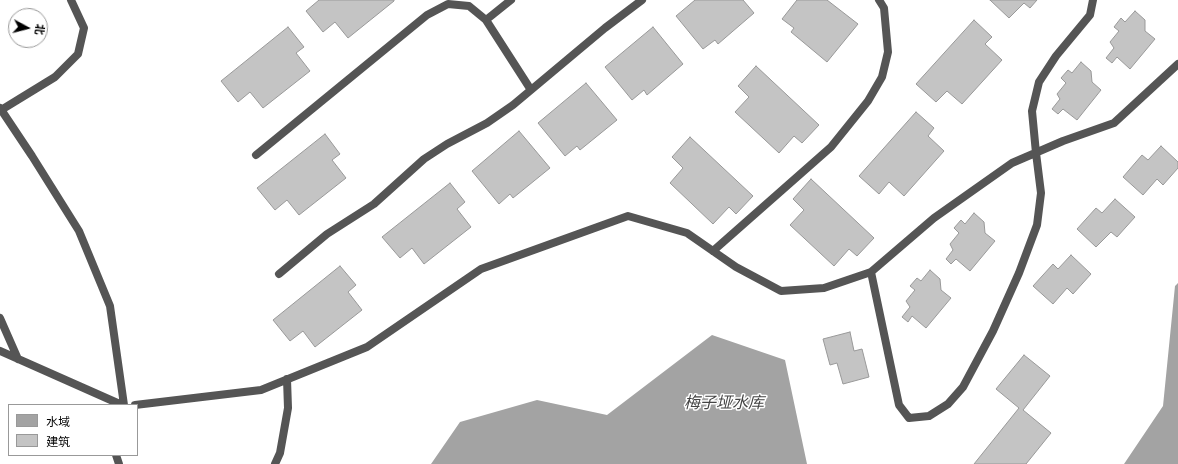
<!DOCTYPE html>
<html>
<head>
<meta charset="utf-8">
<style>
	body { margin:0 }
	#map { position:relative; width:1178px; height:464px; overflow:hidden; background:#fff; font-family:Karla,"Noto Sans SC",sans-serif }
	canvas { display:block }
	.legend { position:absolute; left:8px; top:404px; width:130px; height:52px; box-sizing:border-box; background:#fff; border:1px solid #999; margin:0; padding:5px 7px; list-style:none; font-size:12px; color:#000 }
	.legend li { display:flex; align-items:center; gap:8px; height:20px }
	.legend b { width:20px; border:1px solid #999 }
	.north { position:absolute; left:8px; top:8px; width:40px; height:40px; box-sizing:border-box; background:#fff; border:1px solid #999; border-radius:50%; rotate:97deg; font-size:11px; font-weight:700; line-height:16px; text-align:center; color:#000 }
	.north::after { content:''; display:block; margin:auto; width:14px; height:18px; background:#000; clip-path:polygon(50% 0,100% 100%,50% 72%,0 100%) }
</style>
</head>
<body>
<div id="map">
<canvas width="1178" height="464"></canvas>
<ul class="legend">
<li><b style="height:11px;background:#a3a3a3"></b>水域</li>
<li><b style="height:11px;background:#c4c4c4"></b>建筑</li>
</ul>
<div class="north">北</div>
</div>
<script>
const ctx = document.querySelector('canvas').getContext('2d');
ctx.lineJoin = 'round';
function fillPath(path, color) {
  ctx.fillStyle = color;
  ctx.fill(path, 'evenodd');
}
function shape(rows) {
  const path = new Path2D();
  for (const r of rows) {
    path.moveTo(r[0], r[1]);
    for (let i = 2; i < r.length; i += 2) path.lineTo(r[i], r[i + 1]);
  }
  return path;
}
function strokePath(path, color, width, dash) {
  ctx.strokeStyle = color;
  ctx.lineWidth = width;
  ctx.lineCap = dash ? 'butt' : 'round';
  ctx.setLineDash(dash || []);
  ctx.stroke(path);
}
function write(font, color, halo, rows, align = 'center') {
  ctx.font = font + ' Karla,"Noto Sans SC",sans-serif';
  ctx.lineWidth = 3;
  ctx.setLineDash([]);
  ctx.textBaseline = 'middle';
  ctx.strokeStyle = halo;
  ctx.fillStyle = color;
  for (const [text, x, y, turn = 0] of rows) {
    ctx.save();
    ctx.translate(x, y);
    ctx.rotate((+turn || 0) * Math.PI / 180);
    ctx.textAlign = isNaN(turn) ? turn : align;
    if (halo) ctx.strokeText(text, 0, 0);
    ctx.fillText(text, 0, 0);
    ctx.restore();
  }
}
fillPath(shape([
	[1178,283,1178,464,1124,464,1163,406,1175,286],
	[712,335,785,360,807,464,431,464,460,422,537,400,607,415]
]), '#a3a3a3');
const building = shape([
	[319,0,394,0,394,1,348,38,335,22,323,32,306,11,319,0],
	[695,0,743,0,754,13,718,44,715,40,703,49,676,16,695,0],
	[797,0,827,0,858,24,827,62,791,32,794,28,782,19,797,0],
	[990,0,1037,0,1030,8,1024,3,1009,18,990,0],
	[1135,11,1145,20,1145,31,1155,39,1130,69,1117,57,1112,63,1106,58,1114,48,1110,42,1119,31,1114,27,1121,18,1125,22,1135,11],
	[974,20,992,37,985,44,1002,60,962,104,947,91,936,102,916,84,974,20],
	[288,27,304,47,296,53,310,71,263,108,250,92,238,102,221,81,288,27],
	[653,27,683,64,647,95,644,90,632,100,605,67,653,27],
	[1081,62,1091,71,1092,82,1101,90,1077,120,1063,109,1058,114,1052,109,1060,99,1057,94,1066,83,1061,78,1068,70,1072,73,1081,62],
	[756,66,819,125,802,143,794,136,779,153,735,112,749,97,738,86,756,66],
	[586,83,617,120,580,150,577,146,565,156,538,123,586,83],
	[916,112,934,128,928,136,944,151,904,196,889,182,879,194,859,176,916,112],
	[519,131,550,168,513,198,510,194,499,204,472,171,519,131],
	[325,134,340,154,332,160,346,178,299,215,287,200,275,210,257,188,325,134],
	[690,137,753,196,736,214,729,207,713,224,670,183,683,168,672,157,690,137],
	[1161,146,1178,162,1178,168,1163,185,1157,179,1143,195,1123,177,1142,155,1148,160,1161,146],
	[811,179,874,238,857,256,849,249,834,266,790,225,804,210,793,199,811,179],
	[450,183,465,202,457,209,471,227,424,264,412,248,400,258,382,237,450,183],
	[1115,199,1135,217,1117,237,1111,232,1096,247,1077,229,1096,208,1102,213,1115,199],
	[974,213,984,222,985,233,995,241,970,271,956,259,951,264,946,259,953,250,950,244,959,233,954,228,961,220,965,224,974,213],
	[1071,255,1091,274,1073,294,1067,288,1053,304,1033,286,1053,264,1058,269,1071,255],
	[340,266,356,285,348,292,362,310,315,347,303,331,290,341,273,320,340,266],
	[930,270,940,279,941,290,951,298,926,328,912,316,908,322,902,317,910,307,906,301,915,290,910,286,917,278,921,281,930,270],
	[850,332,854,351,862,349,869,377,843,384,837,363,830,365,823,339,850,332],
	[1024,355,1050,376,1023,410,1051,433,1026,464,974,464,1019,408,996,389,1024,355]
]);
fillPath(building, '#c4c4c4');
strokePath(building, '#999', 1);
strokePath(shape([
	[486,20,511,0],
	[0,108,32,156,79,231,110,306,124,405],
	[1,110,55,77,78,54,84,28,71,0],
	[256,155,427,15,448,4,469,6,486,20,531,90],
	[713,251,831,147,868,101,882,77,888,52,884,8,879,0],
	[871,272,899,405,909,418,929,416,948,404,963,387,993,331,1019,273,1037,225,1041,193,1036,153,1032,111,1039,82,1056,56,1090,15,1093,0],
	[279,274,327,234,374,204,424,159,447,144,487,123,513,105,605,28,642,0],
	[0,318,18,359],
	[0,351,122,405],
	[135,405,261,390,367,347,481,269,628,216,687,233,736,267,781,291,824,288,871,272,934,218,1012,163,1063,141,1114,123,1178,64],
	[116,455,119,464],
	[275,464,280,453,288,408,287,379]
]), '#555', 8);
write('italic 16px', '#444', '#fff', [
	["梅子垭水库",724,403]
]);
</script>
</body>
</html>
